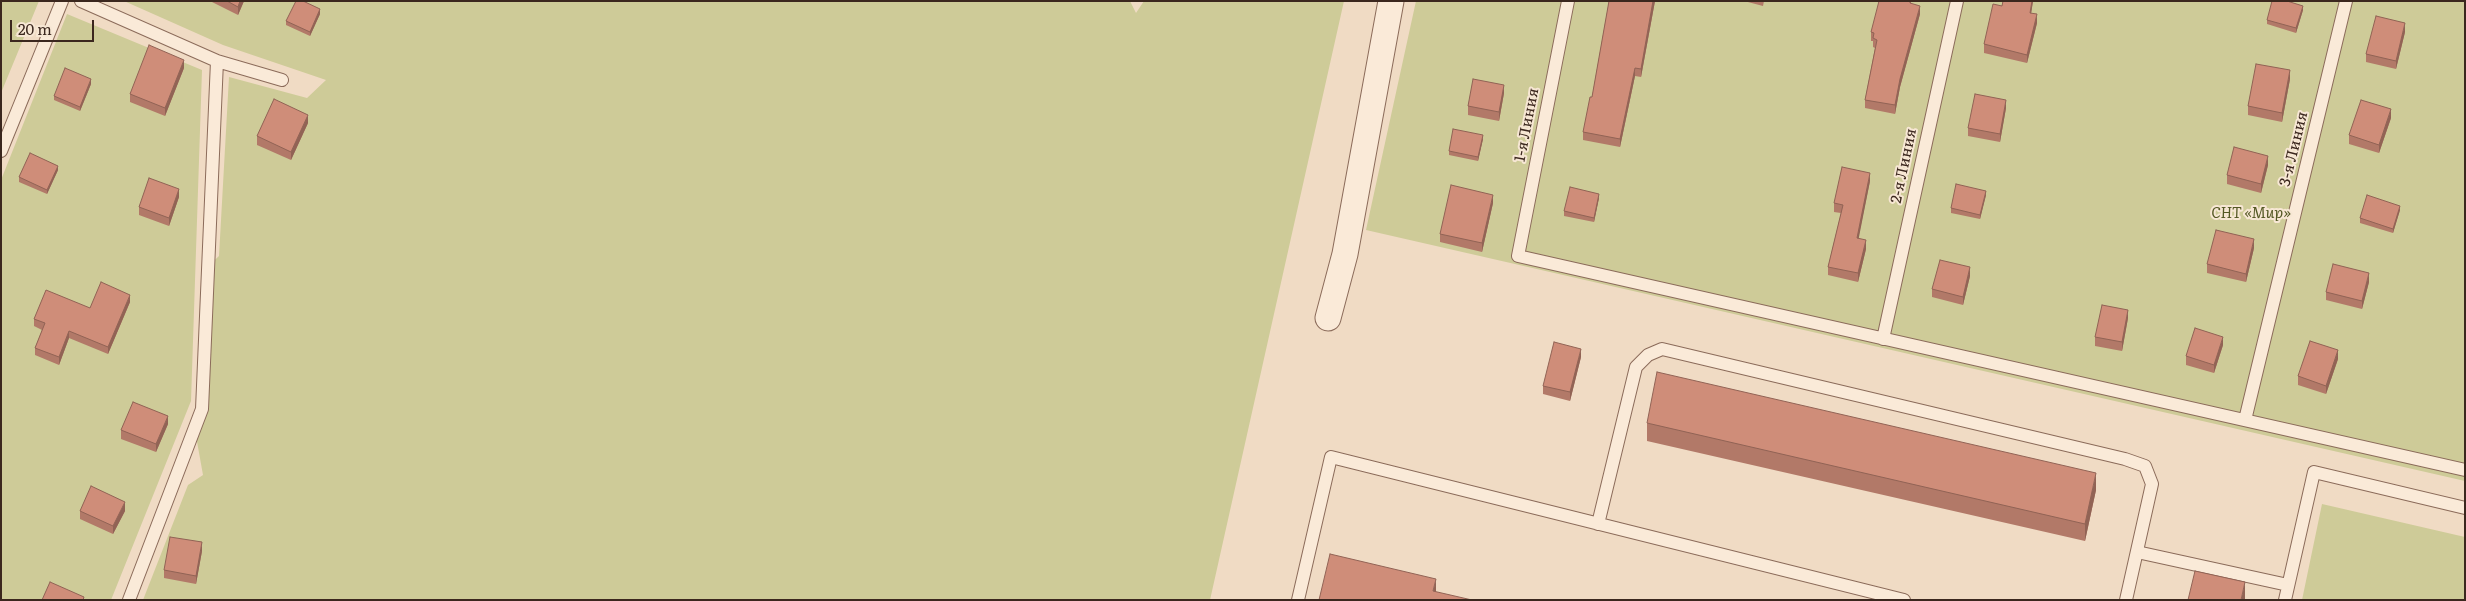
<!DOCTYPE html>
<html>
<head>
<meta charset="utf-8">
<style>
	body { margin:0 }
	#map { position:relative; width:2466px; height:601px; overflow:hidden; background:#f0dbc4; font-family:Literata,serif }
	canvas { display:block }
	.frame { position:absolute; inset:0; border:2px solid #3b271e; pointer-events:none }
	.scale { position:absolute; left:10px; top:20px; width:84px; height:22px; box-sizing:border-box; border:2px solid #3b271e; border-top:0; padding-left:6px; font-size:15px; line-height:18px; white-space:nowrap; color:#3b271e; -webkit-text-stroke:4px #f7e7d4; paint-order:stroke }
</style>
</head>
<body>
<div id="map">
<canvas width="2466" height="601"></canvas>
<div class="frame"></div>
<div class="scale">20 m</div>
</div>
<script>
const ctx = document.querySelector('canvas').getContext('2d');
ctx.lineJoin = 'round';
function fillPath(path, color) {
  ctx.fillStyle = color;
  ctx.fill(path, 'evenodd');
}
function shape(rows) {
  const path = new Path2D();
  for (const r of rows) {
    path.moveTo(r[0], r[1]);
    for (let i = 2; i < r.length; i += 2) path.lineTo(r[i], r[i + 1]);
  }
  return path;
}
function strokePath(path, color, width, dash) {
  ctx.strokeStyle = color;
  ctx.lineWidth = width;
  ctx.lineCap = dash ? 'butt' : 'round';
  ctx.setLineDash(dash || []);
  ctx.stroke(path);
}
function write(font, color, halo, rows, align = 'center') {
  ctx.font = font + ' Literata,serif';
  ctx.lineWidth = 4;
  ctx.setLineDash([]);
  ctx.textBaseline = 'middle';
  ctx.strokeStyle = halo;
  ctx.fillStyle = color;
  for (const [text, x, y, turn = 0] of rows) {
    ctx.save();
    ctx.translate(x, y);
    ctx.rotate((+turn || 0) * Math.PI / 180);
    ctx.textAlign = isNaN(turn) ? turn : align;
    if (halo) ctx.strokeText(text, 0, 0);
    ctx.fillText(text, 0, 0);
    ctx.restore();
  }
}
fillPath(shape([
	[1,1,39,1,1,93],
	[124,1,1130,1,1136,13,1144,1,1344,1,1210,600,143,600,188,485,203,475,196,436,202,272,219,256,229,77,307,98,326,80,223,45],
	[1416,1,2465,1,2465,481,1366,230],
	[67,14,202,70,191,401,111,600,1,600,1,180],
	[2322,504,2465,537,2465,600,2302,600]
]), '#cecb98');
const service = shape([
	[81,1,217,61,282,80],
	[1568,1,1518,256,2465,470],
	[1,151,62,1],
	[1883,339,1957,1],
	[2245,420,2346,1],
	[1598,524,1636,367,1648,355,1662,349,2125,459,2145,466,2152,484,2126,600],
	[2137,552,2288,585],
	[129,600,202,409,217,61],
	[1298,600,1331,457,1904,600],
	[2285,600,2314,472,2465,508]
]);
const minor = shape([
	[1328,318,1345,254,1391,1]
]);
strokePath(service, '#8b6b5a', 14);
strokePath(minor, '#8b6b5a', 27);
strokePath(service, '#faead8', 12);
strokePath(minor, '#faead8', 25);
fillPath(shape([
	[210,1,244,1,238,15],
	[1609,1,1655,1,1641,77,1635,76,1620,147,1583,140,1583,132,1592,97],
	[1744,1,1764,1,1763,6],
	[1911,1,1911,3,1920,14,1900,87,1895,114,1865,108,1865,100,1875,48,1873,47,1873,41,1871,41,1871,32],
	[2003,1,2033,1,2031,13,2037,23,2027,63,1984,53,1984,44,2002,6],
	[2303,10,2296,33,2267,24,2267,20],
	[320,14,310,36,286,25,286,21],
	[2405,32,2396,69,2366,62,2366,54],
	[184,68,165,116,130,102,130,94],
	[2290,79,2282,122,2248,115,2248,106],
	[91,84,80,111,54,100,54,96],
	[1504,93,1499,121,1468,115,1468,106],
	[2006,108,2000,142,1968,136,1968,128],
	[2391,118,2379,153,2349,144,2349,135],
	[308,123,291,160,257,145,257,136],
	[1483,139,1478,161,1449,155,1449,151],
	[2268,165,2261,193,2227,184,2227,175],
	[58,170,47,194,19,182,19,177],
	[1870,181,1858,239,1866,249,1858,282,1828,275,1828,267,1841,213,1834,212,1834,203],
	[1986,195,1980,219,1951,213,1951,208],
	[179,197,169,226,139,215,139,207],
	[1599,198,1594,222,1564,216,1564,211],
	[1493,203,1482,252,1440,242,1440,234],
	[2400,210,2393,233,2360,223,2360,218],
	[2254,248,2246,282,2207,273,2207,264],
	[1970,276,1963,305,1932,297,1932,289],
	[2369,282,2362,309,2326,300,2326,292],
	[130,302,108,354,69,338,59,365,35,355,35,348,42,330,34,326,34,319,90,308],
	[2128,318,2122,351,2095,346,2095,337],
	[2223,345,2214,373,2186,365,2186,356],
	[1581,357,1570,401,1543,394,1543,386],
	[2338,359,2326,394,2298,385,2298,376],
	[1647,423,2096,490,2085,541,1647,441],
	[168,424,156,452,121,439,121,430],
	[80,511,125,511,113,534,80,519],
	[202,551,196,584,164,578,164,570]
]), '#b27968');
fillPath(shape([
	[240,1,244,1,238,15,238,7],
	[1653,1,1655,1,1641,77,1641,69],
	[2032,1,2033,1,2030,21,2030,13],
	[1920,6,1920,14,1900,87,1895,114,1895,105,1900,79],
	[2303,6,2303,10,2296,33,2296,28],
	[320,9,320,14,310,36,310,32],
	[2037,14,2037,23,2027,63,2027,55],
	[2405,23,2405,32,2396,69,2396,61],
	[184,60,184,68,165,116,165,108],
	[1635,68,1635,76,1620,147,1620,139],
	[2290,70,2290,79,2282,122,2282,113],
	[91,79,91,84,80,111,80,107],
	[1504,85,1504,93,1499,121,1499,112],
	[2006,100,2006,108,2000,142,2000,134],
	[2391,109,2391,118,2379,153,2379,145],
	[308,115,308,123,291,160,291,152],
	[1483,135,1483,139,1478,161,1478,157],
	[2268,156,2268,165,2261,193,2261,184],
	[58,166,58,170,47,194,47,190],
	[1870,173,1870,181,1857,247,1857,238],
	[179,189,179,197,169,226,169,218],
	[1986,191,1986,195,1980,219,1980,215],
	[1599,194,1599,198,1594,222,1594,218],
	[1493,195,1493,203,1482,252,1482,243],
	[2400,206,2400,210,2393,233,2393,229],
	[2254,239,2254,248,2246,282,2246,274],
	[1866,240,1866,249,1858,282,1858,273],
	[1970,267,1970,276,1963,305,1963,297],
	[2369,273,2369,282,2362,309,2362,301],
	[130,295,130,302,108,354,108,347],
	[2128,310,2128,318,2122,351,2122,342],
	[69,331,69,338,59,365,59,357],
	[2223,337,2223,345,2214,373,2214,365],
	[1581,349,1581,357,1570,401,1570,392],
	[2338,350,2338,359,2326,394,2326,386],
	[168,416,168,424,156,452,156,444],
	[2096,473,2096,490,2085,541,2085,524],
	[125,502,125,511,113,534,113,526],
	[202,542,202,551,196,584,196,576],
	[1436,579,1436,597,1433,591],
	[2245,582,2245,600,2241,600]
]), '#916355');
const building = shape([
	[227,1,240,1,238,7,227,1],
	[296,1,303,1,320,9,310,32,286,21,296,1],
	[1609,1,1653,1,1641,69,1635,68,1620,139,1583,132,1590,97,1592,97,1609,1],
	[1879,1,1910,1,1910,3,1920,6,1900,79,1895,105,1865,100,1877,40,1873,38,1874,33,1871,32,1879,1],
	[2003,1,2032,1,2030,13,2037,14,2027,55,1984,44,1993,4,2002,6,2003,1],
	[2272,1,2287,1,2303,6,2296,28,2267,20,2272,1],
	[2376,16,2405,23,2396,61,2366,54,2376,16],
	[149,45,184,60,165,108,130,94,149,45],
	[2256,64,2290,70,2282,113,2248,106,2256,64],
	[65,68,91,79,80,107,54,96,65,68],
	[1473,79,1504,85,1499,112,1468,106,1473,79],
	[1975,94,2006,100,2000,134,1968,128,1975,94],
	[274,99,308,115,291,152,257,136,274,99],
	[2361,100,2391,109,2379,145,2349,135,2361,100],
	[1453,129,1483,135,1478,157,1449,151,1453,129],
	[2234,147,2268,156,2261,184,2227,175,2234,147],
	[30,153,58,166,47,190,19,177,30,153],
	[1842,167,1870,173,1857,238,1866,240,1858,273,1828,267,1843,205,1834,203,1842,167],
	[149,178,179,189,169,218,139,207,149,178],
	[1956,184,1986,191,1980,215,1951,208,1956,184],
	[1451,185,1493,195,1482,243,1440,234,1451,185],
	[1570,187,1599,194,1594,218,1564,211,1570,187],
	[2367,195,2400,206,2393,229,2360,218,2367,195],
	[2216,230,2254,239,2246,274,2207,264,2216,230],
	[1940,260,1970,267,1963,297,1932,289,1940,260],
	[2333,264,2369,273,2362,301,2326,292,2333,264],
	[101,282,130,295,108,347,69,331,59,357,35,348,45,323,34,319,46,290,90,308,101,282],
	[2102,305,2128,310,2122,342,2095,337,2102,305],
	[2195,328,2223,337,2214,365,2186,356,2195,328],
	[2310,341,2338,350,2326,386,2298,376,2310,341],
	[1554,342,1581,349,1570,392,1543,386,1554,342],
	[1657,372,2096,473,2085,524,1647,423,1657,372],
	[133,402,168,416,156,444,121,430,133,402],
	[91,486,125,502,113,526,80,511,91,486],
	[170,537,202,542,196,576,164,570,170,537],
	[1330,554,1436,579,1433,591,1472,600,1319,600,1330,554],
	[2195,571,2245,582,2241,600,2188,600,2195,571],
	[50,582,84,597,83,600,42,600,50,582]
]);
fillPath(building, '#cf8d79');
strokePath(building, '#916355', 1);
write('15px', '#3b271e', '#f7e7d4', [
	["1-я Линия",1527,125,-79],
	["3-я Линия",2294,149,-76],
	["2-я Линия",1904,166,-78]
]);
write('italic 15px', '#545824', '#f7e7d4', [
	["СНТ «Мир»",2251,214]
]);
</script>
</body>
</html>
